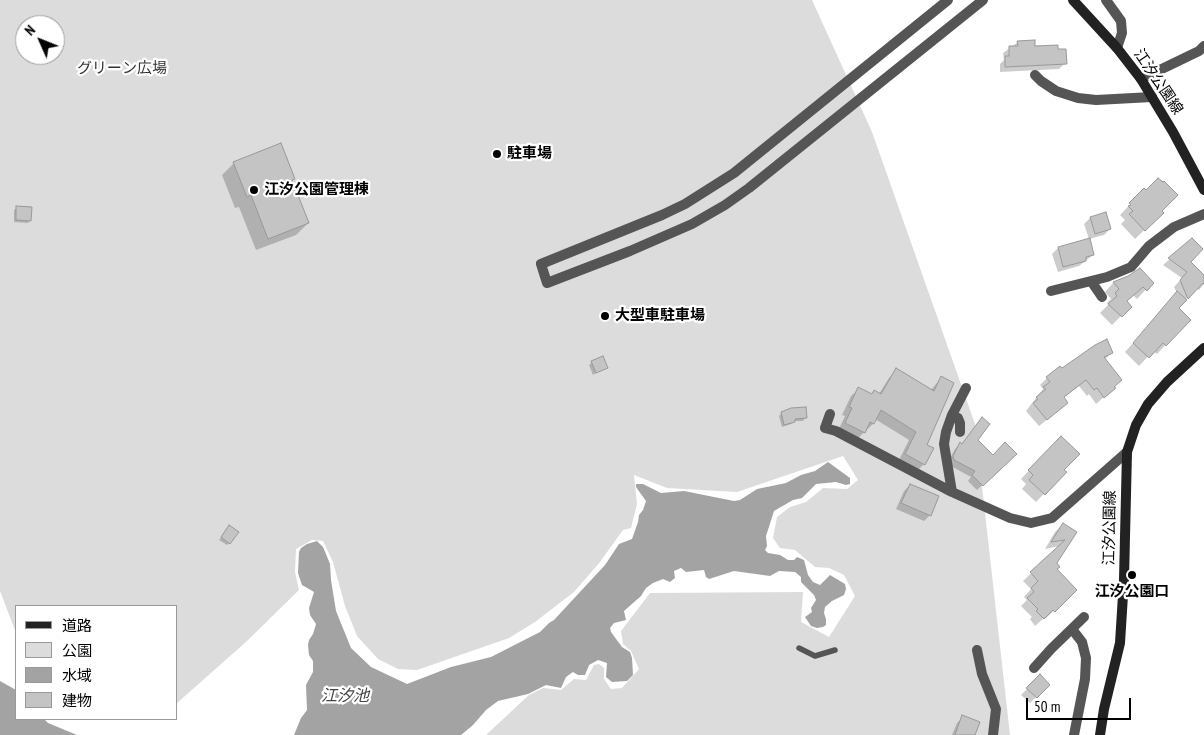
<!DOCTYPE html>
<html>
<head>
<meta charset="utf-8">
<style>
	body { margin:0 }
	#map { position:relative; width:1204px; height:735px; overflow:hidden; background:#fff; font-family:"PT Sans Narrow","Noto Sans JP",sans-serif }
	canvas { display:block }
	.legend { position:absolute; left:15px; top:605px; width:162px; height:115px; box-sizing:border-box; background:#fff; border:1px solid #999; margin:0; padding:6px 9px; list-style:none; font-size:15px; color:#000 }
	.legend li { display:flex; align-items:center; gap:10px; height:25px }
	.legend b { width:25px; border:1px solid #999 }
	.north { position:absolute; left:15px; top:15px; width:50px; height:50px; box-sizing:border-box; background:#fff; border:1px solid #999; border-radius:50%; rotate:314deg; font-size:14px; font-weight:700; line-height:20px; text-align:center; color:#000 }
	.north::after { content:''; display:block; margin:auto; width:18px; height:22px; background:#000; clip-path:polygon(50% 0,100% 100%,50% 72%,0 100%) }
	.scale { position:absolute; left:1026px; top:698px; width:105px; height:22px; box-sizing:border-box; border:2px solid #000; border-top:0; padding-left:6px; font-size:15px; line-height:18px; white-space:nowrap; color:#000; -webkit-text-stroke:4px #fff; paint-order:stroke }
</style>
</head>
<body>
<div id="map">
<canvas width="1204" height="735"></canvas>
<ul class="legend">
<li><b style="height:6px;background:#222"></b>道路</li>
<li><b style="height:14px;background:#dcdcdc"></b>公園</li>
<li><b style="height:14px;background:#a3a3a3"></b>水域</li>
<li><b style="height:14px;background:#c4c4c4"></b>建物</li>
</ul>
<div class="north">N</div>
<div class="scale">50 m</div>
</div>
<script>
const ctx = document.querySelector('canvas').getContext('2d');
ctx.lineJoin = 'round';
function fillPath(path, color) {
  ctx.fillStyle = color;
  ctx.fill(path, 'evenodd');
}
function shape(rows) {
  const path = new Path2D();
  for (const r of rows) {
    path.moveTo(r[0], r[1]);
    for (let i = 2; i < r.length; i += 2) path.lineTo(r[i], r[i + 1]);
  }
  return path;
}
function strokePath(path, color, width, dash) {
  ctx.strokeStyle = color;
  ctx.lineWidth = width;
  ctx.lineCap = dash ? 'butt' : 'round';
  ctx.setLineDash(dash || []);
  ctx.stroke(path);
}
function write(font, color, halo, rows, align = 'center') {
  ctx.font = font + ' "PT Sans Narrow","Noto Sans JP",sans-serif';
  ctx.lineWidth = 4.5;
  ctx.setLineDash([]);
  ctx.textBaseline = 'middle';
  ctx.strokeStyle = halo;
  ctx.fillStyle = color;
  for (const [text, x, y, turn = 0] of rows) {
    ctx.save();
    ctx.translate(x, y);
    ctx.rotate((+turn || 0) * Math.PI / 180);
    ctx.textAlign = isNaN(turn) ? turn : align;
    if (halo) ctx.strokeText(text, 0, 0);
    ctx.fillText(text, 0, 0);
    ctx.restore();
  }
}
fillPath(shape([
	[0,0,812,0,872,132,975,424,1010,735,486,735,529,695,543,688,561,690,574,679,586,680,594,665,599,664,604,668,604,679,611,689,622,688,639,669,631,651,623,644,621,631,650,593,803,592,801,622,829,637,855,596,844,575,829,568,815,567,795,550,780,548,773,538,777,517,790,507,806,502,823,488,847,489,858,480,843,456,737,492,667,488,634,475,637,504,631,528,623,530,600,562,574,592,535,622,509,638,417,670,398,669,378,659,357,636,345,606,333,562,323,541,312,540,296,549,295,572,299,590,247,641,176,704,176,606,16,606,16,633,0,591],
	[25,25,55,25,55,55,25,55]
]), '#dcdcdc');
fillPath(shape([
	[828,462,850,478,850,484,846,485,836,482,816,484,802,498,793,500,774,511,766,536,767,546,765,550,768,553,780,555,788,560,794,560,797,557,804,560,808,575,813,582,820,585,830,575,845,584,846,589,844,595,832,601,825,607,824,613,826,619,826,625,823,627,817,628,811,626,805,617,812,612,811,608,816,600,814,595,801,582,801,577,795,572,779,571,770,576,734,571,709,579,706,577,704,570,686,572,681,568,674,571,675,578,670,582,663,579,653,583,646,588,641,596,624,611,626,620,614,623,610,628,611,632,622,647,630,652,632,658,633,675,627,681,612,682,606,677,607,663,598,660,589,665,585,675,578,675,573,672,566,677,561,688,546,685,528,694,498,701,486,710,473,725,461,735,294,735,301,718,307,710,306,685,313,672,313,661,309,655,308,645,309,640,313,634,316,624,310,615,309,608,314,592,302,585,298,573,299,552,301,548,307,544,317,541,323,547,326,554,330,564,331,580,336,611,351,648,371,667,407,684,451,667,491,657,540,632,549,623,554,620,605,565,619,544,632,539,638,522,639,515,643,510,646,501,636,487,636,484,643,484,661,493,684,491,734,501,740,500,757,489,786,483,801,475,815,471],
	[0,681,16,690,16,719,44,719,48,723,77,735,0,735]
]), '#a3a3a3');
fillPath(shape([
	[1018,42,1065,63,1059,69,1000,72,1000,64,1004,60,1003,53],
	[234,163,294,178,291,181,308,223,296,235,256,250,239,207,235,208,222,175],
	[1144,190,1162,213,1135,239,1121,224,1125,220,1120,215],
	[17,208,30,220,28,223,14,222,14,210],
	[1105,214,1110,229,1104,235,1089,239,1084,224,1090,218],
	[1192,240,1189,262,1204,276,1204,284,1199,290,1196,288,1177,308,1189,320,1157,354,1153,351,1139,366,1125,352,1177,293,1174,287,1182,278,1163,265],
	[1058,248,1093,255,1079,266,1058,272,1052,254],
	[1129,278,1152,283,1137,299,1133,295,1126,302,1130,307,1112,325,1100,313,1108,305,1107,303,1111,299,1105,292,1113,283],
	[1112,353,1104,360,1114,388,1096,404,1089,394,1087,396,1079,386,1063,398,1059,410,1039,426,1026,411,1043,389,1040,385,1047,378,1061,369],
	[592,362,606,367,593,375,589,365],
	[897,370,931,390,941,378,926,445,924,464,916,472,898,462,909,440,875,419,873,424,856,440,838,431,845,416,842,415,851,396,859,389,872,395,879,394,889,378],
	[782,413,805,418,803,421,795,421,791,424,782,427,779,416],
	[982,419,976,440,993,456,1015,454,977,490,968,481,971,477,949,465,948,462,955,449,960,444,961,445],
	[1061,437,1063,470,1065,472,1036,502,1022,489,1026,484,1021,479],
	[910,485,930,515,924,521,896,509,904,491],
	[1063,524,1075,532,1056,563,1056,569,1076,590,1046,618,1045,617,1035,626,1030,619,1032,617,1021,606,1027,600,1024,597,1031,589,1023,581,1060,546,1045,549,1055,532],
	[227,529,229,543,227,545,219,540],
	[1040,676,1049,685,1030,703,1021,695],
	[963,717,974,735,952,735,957,723]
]), '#0003');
const building = shape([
	[1035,40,1035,46,1058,45,1058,49,1066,49,1067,64,1005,67,1005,56,1009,56,1009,46,1018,46,1017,41,1035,40],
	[281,143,295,179,292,180,309,223,268,239,251,195,247,197,233,162,281,143],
	[1158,178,1163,182,1164,181,1178,195,1162,211,1164,213,1145,231,1129,214,1133,211,1128,206,1131,205,1129,203,1144,188,1146,190,1158,178],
	[16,206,32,207,31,221,16,220,16,206],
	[1106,212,1111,229,1095,234,1090,217,1106,212],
	[1090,238,1094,255,1086,257,1086,261,1063,267,1058,247,1090,238],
	[1192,238,1203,249,1191,262,1204,275,1204,284,1203,283,1188,299,1180,280,1187,272,1168,258,1192,238],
	[1140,268,1154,283,1147,291,1143,287,1127,301,1132,307,1122,317,1108,304,1117,296,1115,293,1119,289,1113,282,1128,276,1140,268],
	[1177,291,1187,300,1179,308,1191,320,1166,346,1163,343,1149,358,1133,343,1177,291],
	[1107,339,1113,353,1104,357,1122,380,1114,387,1116,388,1104,398,1097,388,1094,390,1086,380,1064,397,1068,403,1047,420,1033,403,1038,399,1036,397,1046,389,1043,387,1050,382,1046,377,1060,366,1062,368,1095,345,1107,339],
	[603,356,608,368,596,373,591,361,603,356],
	[896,368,934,391,941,376,954,383,927,445,934,448,925,465,905,454,916,432,881,410,874,424,870,422,865,433,845,423,852,408,849,407,858,387,872,394,874,390,881,394,896,368],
	[806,407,807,418,795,419,795,422,784,425,781,412,791,408,806,407],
	[982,417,990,424,978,440,993,455,1005,442,1017,454,983,486,972,475,975,471,954,460,953,456,960,442,962,444,982,417],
	[1061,436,1080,454,1064,470,1067,472,1045,495,1029,480,1033,475,1028,470,1061,436],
	[910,484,939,496,931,516,901,503,910,484],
	[1063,523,1077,532,1057,563,1060,567,1057,569,1077,590,1055,612,1053,610,1044,619,1036,611,1038,609,1027,598,1034,592,1031,588,1038,581,1030,572,1065,540,1051,542,1063,523],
	[229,525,239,532,230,544,221,537,229,525],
	[1040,674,1050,685,1037,698,1026,688,1040,674],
	[962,715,980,722,975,735,955,735,962,715]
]);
fillPath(building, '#c4c4c4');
strokePath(building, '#999', 1);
strokePath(shape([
	[799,648,815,656,835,650]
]), '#555', 5.5);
strokePath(shape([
	[948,0,734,173,685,204,662,215,541,264,547,283,630,251,692,224,725,205,749,188,983,0],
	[1106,0,1121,21,1122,33,1117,48],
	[1035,75,1041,81,1056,91,1078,98,1096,100,1152,97],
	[1141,79,1199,51,1204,46],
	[1091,281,1102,297],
	[1051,291,1107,277,1131,267,1149,246,1174,227,1204,214],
	[830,414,825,428,836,431,952,492,1010,518,1031,523,1052,518,1127,452],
	[952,415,958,418,960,423,960,432],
	[952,492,944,444,946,432,952,415,966,388],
	[1072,629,1082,642,1086,658,1085,679,1074,735],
	[977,650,982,674,996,709,993,735],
	[1034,668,1051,649,1084,617]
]), '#555', 10);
strokePath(shape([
	[1073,0,1117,48,1141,79,1173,132,1204,190],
	[1100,735,1104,709,1120,643,1124,579,1127,452,1136,425,1148,404,1167,382,1204,348]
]), '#222', 10);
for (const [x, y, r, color] of [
	[497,154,5,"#000"],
	[254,190,5,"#000"],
	[605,316,5,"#000"],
	[1132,575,5,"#000"]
]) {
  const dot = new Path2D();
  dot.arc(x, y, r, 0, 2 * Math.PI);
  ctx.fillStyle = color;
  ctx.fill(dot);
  strokePath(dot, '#fff', 2);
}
write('15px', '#333', '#fff', [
	["グリーン広場",122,69]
]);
write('15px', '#000', '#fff', [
	["江汐公園線",1158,82,56],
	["江汐公園線",1110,528,-89]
]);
write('bold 15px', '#000', '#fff', [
	["駐車場",507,154],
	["江汐公園管理棟",264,190],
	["大型車駐車場",615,316],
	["江汐公園口",1132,592,"center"]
], 'left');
write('italic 16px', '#444', '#fff', [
	["江汐池",345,696]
]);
</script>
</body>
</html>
